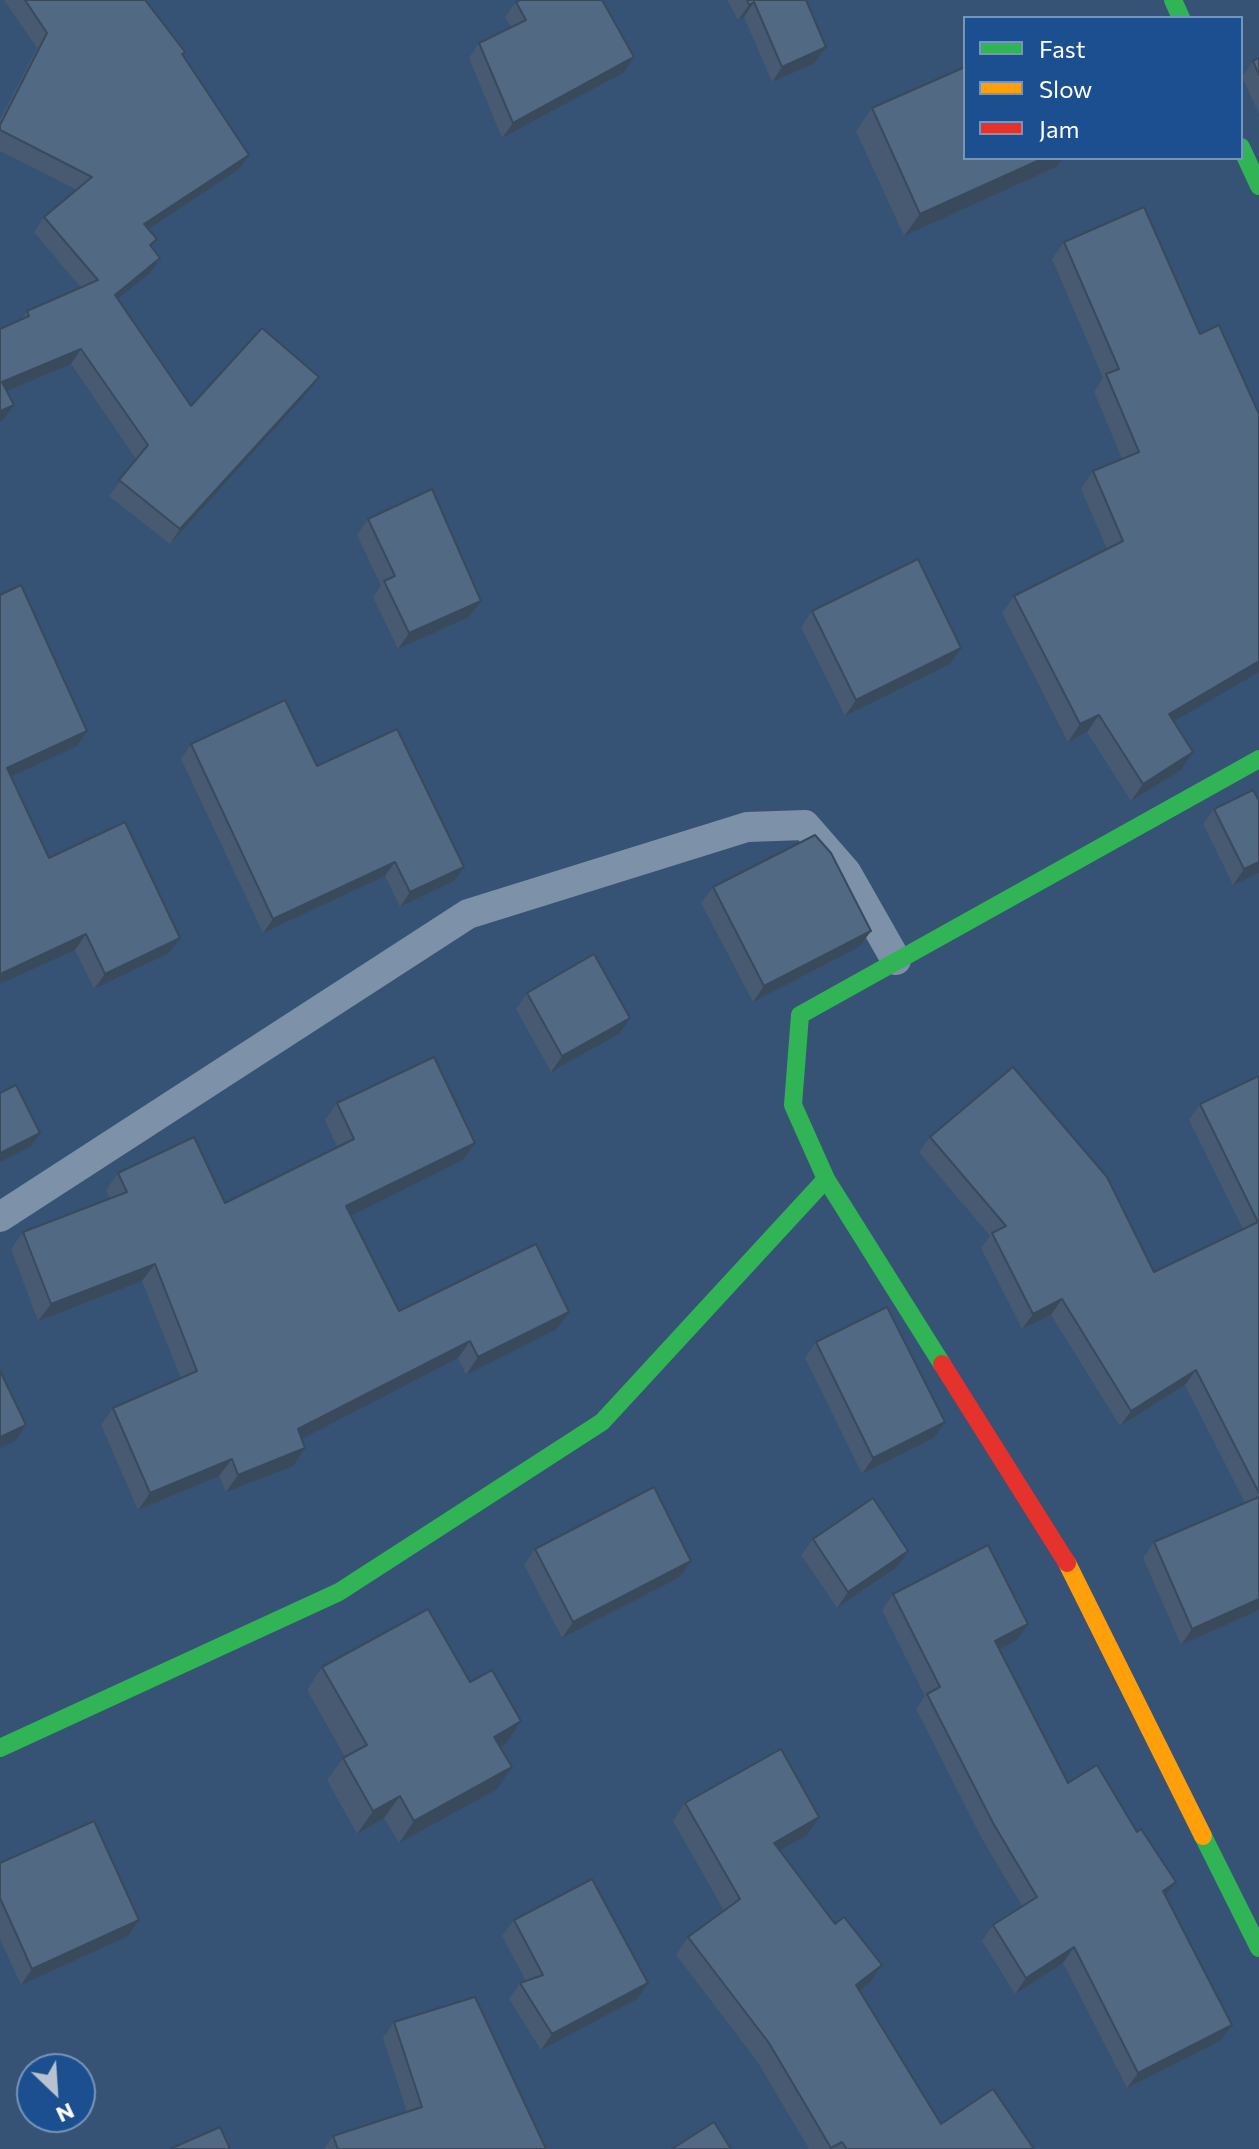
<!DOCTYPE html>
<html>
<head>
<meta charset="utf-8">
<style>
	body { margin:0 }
	#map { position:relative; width:1259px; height:2149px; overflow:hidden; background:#365274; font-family:Commissioner,sans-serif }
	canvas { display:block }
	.legend { position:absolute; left:963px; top:16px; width:280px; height:144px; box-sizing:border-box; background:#1b4f8f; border:2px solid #7695bc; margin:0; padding:10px 14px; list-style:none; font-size:24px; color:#fff }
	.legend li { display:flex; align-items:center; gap:16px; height:40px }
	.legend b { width:40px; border:2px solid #7695bc }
	.north { position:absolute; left:16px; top:2053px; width:80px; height:80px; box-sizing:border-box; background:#1b4f8f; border:2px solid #7695bc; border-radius:50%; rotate:155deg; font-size:22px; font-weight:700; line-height:32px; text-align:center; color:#fff }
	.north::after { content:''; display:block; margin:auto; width:28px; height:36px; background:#b9c2ce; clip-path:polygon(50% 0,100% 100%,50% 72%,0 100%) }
</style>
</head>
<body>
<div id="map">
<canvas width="1259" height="2149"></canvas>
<ul class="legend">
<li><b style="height:10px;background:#30b455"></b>Fast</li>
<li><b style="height:10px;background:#ff9f0a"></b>Slow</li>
<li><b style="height:10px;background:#e5322d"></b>Jam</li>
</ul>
<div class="north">N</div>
</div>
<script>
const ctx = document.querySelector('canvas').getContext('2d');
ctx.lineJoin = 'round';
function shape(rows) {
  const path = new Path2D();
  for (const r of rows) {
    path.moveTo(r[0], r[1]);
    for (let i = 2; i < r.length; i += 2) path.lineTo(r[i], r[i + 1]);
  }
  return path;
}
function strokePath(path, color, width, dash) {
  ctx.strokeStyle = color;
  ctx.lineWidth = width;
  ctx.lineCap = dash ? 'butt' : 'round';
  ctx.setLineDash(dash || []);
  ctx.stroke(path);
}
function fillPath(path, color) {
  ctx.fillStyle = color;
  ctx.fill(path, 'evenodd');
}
strokePath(shape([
	[0,1217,468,914,747,827,805,825,846,872,896,960]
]), '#7d92a8', 30);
strokePath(shape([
	[1173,0,1181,18],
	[1241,147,1259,186],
	[942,1364,826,1179,793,1105,800,1015,1259,759],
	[0,1748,339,1592,602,1422,826,1179],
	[1203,1836,1259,1948]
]), '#30b455', 18);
strokePath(shape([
	[1067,1563,1203,1836]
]), '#ff9f0a', 18);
strokePath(shape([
	[942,1364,1067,1563]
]), '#e5322d', 18);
fillPath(shape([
	[4,0,145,0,185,52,183,55,238,170,149,229,151,247,150,273,118,299,191,406,319,377,308,392,170,544,109,496,136,459,71,364,7,391,3,420,0,421,21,320,27,311,81,288,34,232,44,217,77,190,0,151,0,119,37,48],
	[727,0,806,0,826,47,815,63,772,82,744,17,738,20],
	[516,2,623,73,502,138,469,58,479,43,511,27,505,17],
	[1259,58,1259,114,1242,77,1253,61],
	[872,108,1056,167,904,236,856,131],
	[1144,207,1174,721,1181,770,1131,801,1087,732,1068,742,1002,613,1014,596,1107,549,1081,489,1093,471,1122,459,1094,392,1103,378,1052,259,1064,242],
	[368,519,469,617,398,649,373,597,381,586,357,535],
	[0,595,77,746,11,777,49,858,169,953,94,989,75,950,0,984],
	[812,611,950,664,845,716,801,627],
	[191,744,317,766,464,867,454,881,400,907,385,876,263,933,181,759],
	[1259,801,1259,873,1233,885,1203,824,1214,809],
	[713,887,871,931,859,947,753,1002,701,903],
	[527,993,619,1034,551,1072,516,1009],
	[1259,1076,1259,1610,1181,1645,1143,1558,1154,1542,1245,1503,1185,1385,1120,1426,1051,1315,1022,1329,981,1248,990,1236,919,1152,930,1137,1154,1272,1243,1229,1189,1120,1200,1104],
	[337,1103,475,1143,463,1160,351,1215,399,1311,557,1329,466,1375,458,1358,301,1438,293,1466,226,1492,219,1476,138,1510,101,1425,113,1408,181,1378,142,1281,38,1321,11,1249,23,1232,110,1199,106,1190,118,1173,225,1203,337,1147,325,1120],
	[816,1342,945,1422,934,1438,862,1474,805,1358],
	[813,1539,897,1567,837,1608,801,1555],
	[535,1549,691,1561,680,1577,562,1638,524,1565],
	[893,1594,1017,1640,999,1649,1068,1783,1137,1832,1176,1882,1166,1896,1220,2041,1127,2088,1063,1963,1015,1994,982,1941,993,1925,1022,1906,982,1839,916,1709,925,1696,882,1610],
	[322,1667,470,1682,521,1721,506,1744,500,1747,496,1790,399,1843,384,1818,357,1834,327,1780,343,1758,345,1757,307,1690],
	[685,1803,807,1835,780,1850,835,1924,882,1965,870,1983,860,1991,941,2124,1034,2149,809,2149,757,2061,676,1955,688,1937,724,1911,673,1821],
	[0,1863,128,1936,21,1985,0,1939],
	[514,1920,637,1999,541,2050,509,1999,520,1983,526,1981,502,1936],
	[394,2022,546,2149,324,2149,333,2136,407,2112,383,2038]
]), '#475a72');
fillPath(shape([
	[754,2,744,17,738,20,749,5],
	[826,47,815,63,772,82,782,67],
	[634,57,623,73,502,138,513,123],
	[249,155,238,170,134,239,144,224],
	[1044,158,1063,158,1056,167,904,236,920,214],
	[160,258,150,273,104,310,115,295],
	[81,349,71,364,0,394,2,382],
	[319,377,308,392,170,544,180,529],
	[14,405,3,420,0,421,0,411],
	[481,601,469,617,398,649,409,633],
	[961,648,950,664,845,716,856,700],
	[1259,661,1259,672,1157,731,1169,714],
	[1099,715,1087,732,1068,742,1080,724],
	[87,731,77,746,0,782,7,768],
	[1193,752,1181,770,1131,801,1143,784],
	[395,862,385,876,263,933,273,919],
	[1259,862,1259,873,1233,885,1244,869],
	[464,867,454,881,400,907,410,892],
	[871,931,859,947,753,1002,764,986],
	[86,934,75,950,0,984,0,974],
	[180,938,169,953,94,989,105,974],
	[630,1018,619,1034,551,1072,562,1056],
	[40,1133,31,1146,0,1162,0,1153],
	[475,1143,463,1160,334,1224,346,1206],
	[155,1264,142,1281,38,1321,51,1304],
	[1062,1299,1051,1315,1022,1329,1033,1314],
	[569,1312,557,1329,466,1375,478,1357],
	[470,1341,458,1358,286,1447,298,1429],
	[1196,1370,1185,1385,1120,1426,1131,1411],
	[945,1422,934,1438,862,1474,873,1458],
	[26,1425,15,1441,0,1448,0,1437],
	[305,1448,293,1466,226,1492,238,1475],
	[232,1459,219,1476,138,1510,150,1493],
	[908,1551,897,1567,837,1608,848,1592],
	[691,1561,680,1577,562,1638,573,1622],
	[1259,1599,1259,1610,1181,1645,1192,1629],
	[1028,1624,1017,1640,984,1657,995,1641],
	[521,1721,506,1744,479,1759,494,1737],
	[512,1767,496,1790,399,1843,414,1821],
	[400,1796,384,1818,357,1834,373,1811],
	[819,1817,807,1835,761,1861,774,1843],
	[1176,1882,1164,1898,1163,1891],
	[139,1920,128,1936,21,1985,32,1969],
	[1074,1947,1063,1963,1015,1994,1026,1978],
	[882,1965,870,1983,844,2003,856,1985],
	[648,1983,637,1999,541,2050,552,2034],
	[1232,2025,1220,2041,1127,2088,1138,2073]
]), '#394a5c');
const building = shape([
	[25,0,145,0,185,52,182,54,249,155,144,224,157,239,150,245,160,258,115,295,191,406,262,328,319,377,180,529,119,480,148,445,81,349,2,382,14,405,0,411,0,329,29,316,27,311,98,280,44,217,92,177,0,130,0,125,47,33,25,0],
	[520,0,602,0,634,57,513,123,479,43,526,20,516,2,520,0],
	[747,0,806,0,826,47,782,67,754,2,749,5,747,0],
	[1259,58,1259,75,1253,61,1259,58],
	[965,67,965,158,1044,158,920,214,872,108,965,67],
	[1144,207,1200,334,1219,325,1259,414,1259,661,1169,714,1193,752,1143,784,1099,715,1080,724,1014,596,1123,541,1093,471,1139,452,1106,374,1119,369,1064,242,1144,207],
	[432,489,481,601,409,633,384,581,395,576,368,519,432,489],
	[918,559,961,648,856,700,812,611,918,559],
	[21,585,87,731,7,768,49,858,125,822,180,938,105,974,86,934,0,974,0,595,21,585],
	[285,700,317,766,397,729,464,867,410,892,395,862,273,919,191,744,285,700],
	[1253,790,1259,801,1259,862,1244,869,1214,809,1253,790],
	[815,835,831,853,871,931,764,986,713,887,815,835],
	[594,954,630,1018,562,1056,527,993,594,954],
	[434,1057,475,1143,346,1206,399,1311,536,1244,569,1312,478,1357,470,1341,298,1429,305,1448,238,1475,232,1459,150,1493,113,1408,197,1371,155,1264,51,1304,23,1232,127,1192,118,1173,194,1137,225,1203,354,1139,337,1103,434,1057],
	[1013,1067,1107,1177,1154,1272,1258,1222,1200,1104,1259,1076,1259,1493,1196,1370,1131,1411,1062,1299,1033,1314,992,1233,1006,1226,930,1137,1013,1067],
	[16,1085,40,1133,0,1153,0,1093,16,1085],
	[887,1307,945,1422,873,1458,816,1342,887,1307],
	[0,1371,26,1425,0,1437,0,1371],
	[654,1487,691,1561,573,1622,535,1549,654,1487],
	[1259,1497,1259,1599,1192,1629,1154,1542,1259,1497],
	[873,1498,908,1551,848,1592,813,1539,873,1498],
	[988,1545,1028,1624,995,1641,1068,1783,1097,1765,1137,1832,1141,1829,1176,1882,1163,1891,1232,2025,1138,2073,1074,1947,1026,1978,993,1925,1037,1897,993,1823,927,1694,940,1687,893,1594,988,1545],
	[428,1609,470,1682,492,1670,521,1721,494,1737,512,1767,414,1821,400,1796,373,1811,343,1758,367,1745,322,1667,428,1609],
	[781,1749,819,1817,774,1843,835,1924,844,1917,882,1965,856,1985,941,2124,993,2089,1034,2149,847,2149,842,2142,831,2148,769,2043,688,1937,740,1899,685,1803,781,1749],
	[94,1821,139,1920,32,1969,0,1898,0,1863,94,1821],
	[592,1879,648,1983,552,2034,520,1983,543,1975,514,1920,592,1879],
	[475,1997,546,2149,338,2149,333,2136,422,2107,394,2022,475,1997],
	[714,2122,731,2149,672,2149,714,2122],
	[220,2127,230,2149,170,2149,220,2127]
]);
fillPath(building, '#526984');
strokePath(building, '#394a5c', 2);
</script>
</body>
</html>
